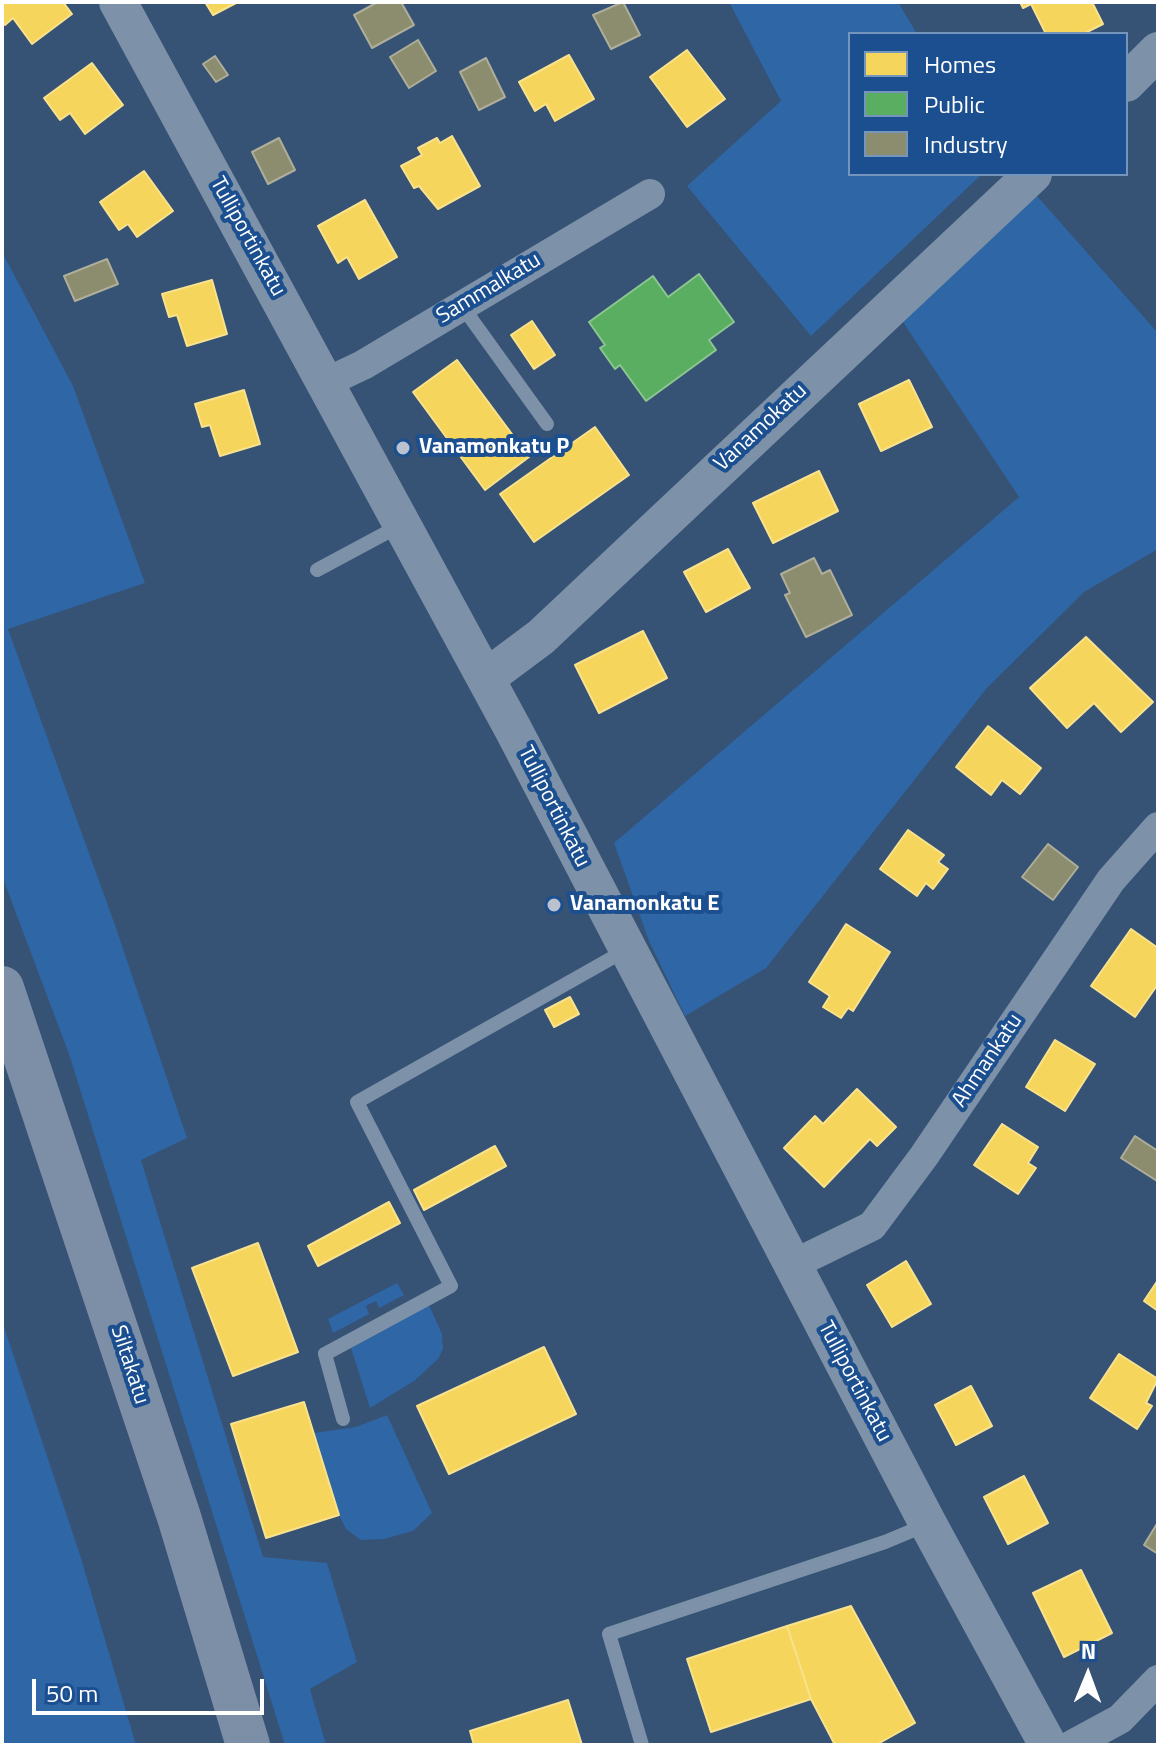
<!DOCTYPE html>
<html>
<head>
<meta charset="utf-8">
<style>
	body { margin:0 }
	#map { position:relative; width:1160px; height:1747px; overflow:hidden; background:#365274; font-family:"Titillium Web",sans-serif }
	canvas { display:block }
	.frame { position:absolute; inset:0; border:4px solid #fff; pointer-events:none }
	.legend { position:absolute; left:848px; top:32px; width:280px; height:144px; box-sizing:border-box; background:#1b4f8f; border:2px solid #7695bc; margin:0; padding:10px 14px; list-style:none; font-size:24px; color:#fff }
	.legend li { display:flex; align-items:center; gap:16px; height:40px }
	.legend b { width:40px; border:2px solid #7695bc }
	.north { position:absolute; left:1048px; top:1635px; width:80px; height:80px; -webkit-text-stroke:6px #1b4f8f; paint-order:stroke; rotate:1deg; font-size:22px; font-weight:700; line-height:32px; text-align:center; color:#fff }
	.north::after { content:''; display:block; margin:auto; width:28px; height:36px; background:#fff; clip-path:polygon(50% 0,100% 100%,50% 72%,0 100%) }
	.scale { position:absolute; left:32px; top:1679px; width:232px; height:36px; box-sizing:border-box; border:4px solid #fff; border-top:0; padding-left:10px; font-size:24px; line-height:28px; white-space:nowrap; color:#fff; -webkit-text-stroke:6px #1b4f8f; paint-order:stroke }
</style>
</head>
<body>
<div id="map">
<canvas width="1160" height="1747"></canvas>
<div class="frame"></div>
<ul class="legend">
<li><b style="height:22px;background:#f6d55c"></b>Homes</li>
<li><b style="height:22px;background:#5aae61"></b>Public</li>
<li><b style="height:22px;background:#8c8c6e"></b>Industry</li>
</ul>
<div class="north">N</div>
<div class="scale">50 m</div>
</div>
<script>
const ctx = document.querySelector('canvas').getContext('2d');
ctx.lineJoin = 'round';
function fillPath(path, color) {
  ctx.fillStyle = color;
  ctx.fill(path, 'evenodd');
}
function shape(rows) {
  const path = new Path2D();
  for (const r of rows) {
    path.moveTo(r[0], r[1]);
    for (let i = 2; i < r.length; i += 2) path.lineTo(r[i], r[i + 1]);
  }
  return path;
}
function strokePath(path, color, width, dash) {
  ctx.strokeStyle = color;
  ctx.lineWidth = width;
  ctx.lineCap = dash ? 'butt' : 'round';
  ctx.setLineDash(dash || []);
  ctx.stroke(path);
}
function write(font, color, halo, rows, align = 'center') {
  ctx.font = font + ' "Titillium Web",sans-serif';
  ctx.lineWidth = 8;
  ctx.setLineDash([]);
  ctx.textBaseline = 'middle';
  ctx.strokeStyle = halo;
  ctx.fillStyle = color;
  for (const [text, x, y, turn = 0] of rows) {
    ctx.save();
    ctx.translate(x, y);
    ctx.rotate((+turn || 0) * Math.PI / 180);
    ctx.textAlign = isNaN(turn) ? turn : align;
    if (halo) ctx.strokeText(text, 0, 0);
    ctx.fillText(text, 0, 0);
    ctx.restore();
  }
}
fillPath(shape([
	[729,2,898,2,917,34,850,34,850,174,982,174,811,336,687,186,781,101],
	[1030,188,1158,333,1158,549,1084,592,986,689,766,968,685,1016,649,941,614,843,1019,497,899,316],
	[2,252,73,386,145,583,8,629,115,925,187,1138,141,1160,263,1557,327,1563,357,1662,310,1689,326,1745,285,1745,69,1054,2,876],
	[397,1283,404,1295,379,1308,376,1301,366,1306,369,1314,333,1333,328,1319],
	[429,1305,442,1334,443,1349,438,1359,414,1381,370,1408,351,1348],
	[2,1321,81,1558,136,1745,2,1745],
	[387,1415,432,1513,413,1531,384,1539,361,1540,346,1529,339,1515,314,1433,356,1427]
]), '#2f66a5');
const homes = shape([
	[2,2,63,2,72,14,32,44,13,18,5,25,2,21,2,2],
	[205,2,238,2,213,15,205,2],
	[1020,2,1092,2,1103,24,1083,34,1046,34,1031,4,1023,8,1020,2],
	[687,50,725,99,687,127,650,77,687,50],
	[569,55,594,99,555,121,546,104,535,111,519,82,569,55],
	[92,63,123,105,85,134,70,113,60,120,44,98,92,63],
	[452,136,480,186,438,209,419,186,414,188,401,166,422,155,418,148,437,138,440,143,452,136],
	[144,171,173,211,137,237,128,224,119,230,100,202,144,171],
	[365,200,397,257,359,279,347,257,338,263,318,226,365,200],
	[212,280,227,334,187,346,177,315,169,317,162,294,212,280],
	[532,321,555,355,534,369,511,335,532,321],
	[457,360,529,457,485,490,413,392,457,360],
	[909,380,932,427,881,451,859,404,909,380],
	[244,390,260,444,220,456,210,425,202,427,195,404,244,390],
	[595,427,629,475,534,542,500,494,595,427],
	[819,471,838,511,773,543,753,503,819,471],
	[728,549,750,588,706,612,684,572,728,549],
	[643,631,667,678,599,713,575,665,643,631],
	[1086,637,1153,702,1121,732,1094,703,1067,728,1030,688,1086,637],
	[988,726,1041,768,1020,794,1002,780,991,795,956,767,988,726],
	[908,830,944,855,938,862,948,869,933,889,926,883,917,896,880,869,908,830],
	[846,924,890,952,853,1011,848,1008,841,1018,823,1007,830,996,809,982,846,924],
	[1131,929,1158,948,1158,984,1135,1017,1091,986,1131,929],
	[570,997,579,1014,554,1027,545,1010,570,997],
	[1055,1040,1095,1064,1065,1111,1026,1087,1055,1040],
	[857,1089,896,1127,877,1146,870,1139,824,1187,784,1148,815,1116,823,1124,857,1089],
	[1002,1124,1038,1147,1028,1163,1036,1168,1018,1194,974,1165,1002,1124],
	[495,1146,506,1166,424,1210,414,1190,495,1146],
	[389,1202,400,1223,318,1266,308,1246,389,1202],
	[258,1243,298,1352,233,1376,192,1268,258,1243],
	[906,1261,931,1304,892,1327,867,1285,906,1261],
	[1158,1280,1158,1311,1144,1301,1158,1280],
	[544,1347,576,1414,449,1474,417,1406,544,1347],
	[1119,1354,1158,1379,1146,1403,1152,1406,1137,1429,1090,1398,1119,1354],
	[971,1386,992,1426,956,1445,935,1405,971,1386],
	[304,1402,339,1515,266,1538,231,1424,304,1402],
	[1024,1476,1048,1523,1008,1544,984,1497,1024,1476],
	[1081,1570,1112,1633,1064,1657,1033,1593,1081,1570],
	[851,1606,915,1723,876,1745,835,1745,811,1699,787,1626,851,1606],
	[787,1626,811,1699,711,1732,687,1659,787,1626],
	[568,1700,582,1745,474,1745,470,1731,568,1700]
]);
fillPath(homes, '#f6d55c');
strokePath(homes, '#f9e28d', 2);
const public = shape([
	[699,274,734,322,709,340,716,350,646,401,620,365,615,369,600,348,605,345,589,322,653,276,668,297,699,274]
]);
fillPath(public, '#5aae61');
strokePath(public, '#8cc690', 2);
const industry = shape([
	[378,2,401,2,414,25,372,48,354,15,378,2],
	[623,2,640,35,611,49,593,15,623,2],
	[418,40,436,71,409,88,390,57,418,40],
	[215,56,228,75,216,82,203,64,215,56],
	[486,58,505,97,479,110,460,72,486,58],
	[279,138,295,170,268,184,252,152,279,138],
	[107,259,118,284,75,301,64,276,107,259],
	[814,558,822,574,830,570,852,615,806,637,785,595,790,593,781,574,814,558],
	[1048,844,1078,867,1053,900,1022,877,1048,844],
	[1135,1136,1158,1151,1157,1181,1121,1158,1135,1136],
	[1158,1522,1158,1554,1144,1545,1158,1522]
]);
fillPath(industry, '#8c8c6e');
strokePath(industry, '#aeae9a', 2);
strokePath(shape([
	[462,306,547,424],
	[317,570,399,526],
	[343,1419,325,1354,451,1286,357,1102,626,950],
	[642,1745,609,1634,885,1542,928,1524]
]), '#7d92a8', 14);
strokePath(shape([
	[327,382,363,365,650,194],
	[792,1265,872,1226,924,1156,1111,880,1158,827],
	[1072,1745,1120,1719,1158,1680]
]), '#7d92a8', 30);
strokePath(shape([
	[118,2,513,729,928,1524,1048,1745],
	[1126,83,1158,51],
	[486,678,541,637,1033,174]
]), '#7d92a8', 38);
strokePath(shape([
	[2,988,179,1517,248,1745]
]), '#7d8ea7', 44);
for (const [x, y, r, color] of [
	[403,448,8,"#b9c2ce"],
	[554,905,8,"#b9c2ce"]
]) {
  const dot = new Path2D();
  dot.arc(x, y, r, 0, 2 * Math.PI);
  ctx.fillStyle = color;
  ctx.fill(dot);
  strokePath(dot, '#1b4f8f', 3);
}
write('22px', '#fff', '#1b4f8f', [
	["Tulliportinkatu",247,237,61],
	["Sammalkatu",489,289,-31],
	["Vanamokatu",761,428,-43],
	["Tulliportinkatu",553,807,63],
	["Ahmankatu",988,1061,-56],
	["Siltakatu",129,1365,72],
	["Tulliportinkatu",854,1382,62]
]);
write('bold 22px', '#fff', '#1b4f8f', [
	["Vanamonkatu P",419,448],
	["Vanamonkatu E",570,905]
], 'left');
</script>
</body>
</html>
